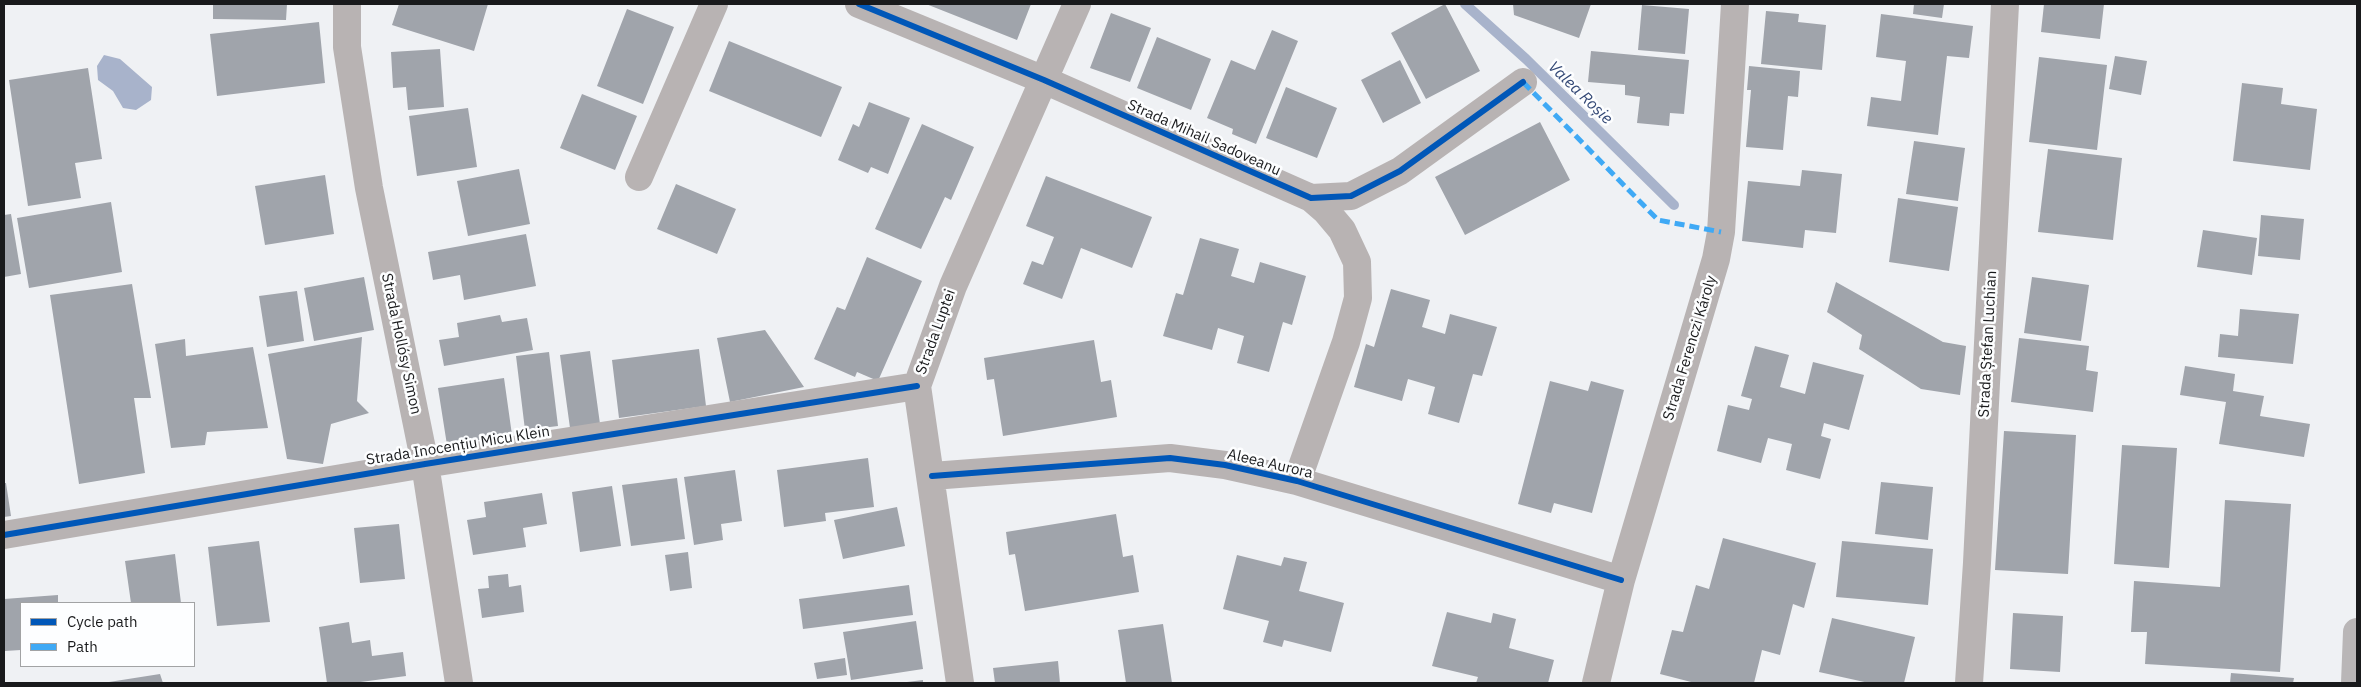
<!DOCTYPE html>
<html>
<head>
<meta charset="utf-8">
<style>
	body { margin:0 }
	#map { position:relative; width:2361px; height:687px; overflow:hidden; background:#eff1f4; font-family:"IBM Plex Sans",sans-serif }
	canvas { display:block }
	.frame { position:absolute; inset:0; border:5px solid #191a1c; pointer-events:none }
	.legend { position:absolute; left:20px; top:602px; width:175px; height:65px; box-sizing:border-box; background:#fdfeff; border:1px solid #a2a3a4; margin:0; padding:6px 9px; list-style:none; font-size:15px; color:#191a1c }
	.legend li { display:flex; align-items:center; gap:10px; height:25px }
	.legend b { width:25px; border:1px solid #a2a3a4 }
</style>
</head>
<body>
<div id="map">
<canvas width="2361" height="687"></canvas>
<div class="frame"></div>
<ul class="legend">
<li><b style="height:6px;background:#0057b8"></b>Cycle path</li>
<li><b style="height:6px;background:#3fa9f5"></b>Path</li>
</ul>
</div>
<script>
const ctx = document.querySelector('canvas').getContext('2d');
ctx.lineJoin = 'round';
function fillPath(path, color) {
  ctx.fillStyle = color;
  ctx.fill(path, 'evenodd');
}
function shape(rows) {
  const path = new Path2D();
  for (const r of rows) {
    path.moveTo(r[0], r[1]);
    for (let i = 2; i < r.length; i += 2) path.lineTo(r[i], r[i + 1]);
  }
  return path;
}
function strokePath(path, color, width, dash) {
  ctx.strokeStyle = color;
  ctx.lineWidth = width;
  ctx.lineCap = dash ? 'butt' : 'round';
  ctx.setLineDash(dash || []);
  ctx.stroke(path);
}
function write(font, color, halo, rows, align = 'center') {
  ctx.font = font + ' "IBM Plex Sans",sans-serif';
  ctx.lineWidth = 5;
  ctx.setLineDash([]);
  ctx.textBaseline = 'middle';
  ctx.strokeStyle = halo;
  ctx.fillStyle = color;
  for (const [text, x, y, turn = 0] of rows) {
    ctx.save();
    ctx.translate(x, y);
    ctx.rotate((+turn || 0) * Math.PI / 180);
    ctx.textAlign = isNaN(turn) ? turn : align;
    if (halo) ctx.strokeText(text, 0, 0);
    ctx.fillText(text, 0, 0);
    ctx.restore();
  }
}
fillPath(shape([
	[104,55,120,59,152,87,151,100,136,110,123,108,113,91,98,80,97,66]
]), '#a8b3cb');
strokePath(shape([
	[1465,4,1526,59,1674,205]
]), '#a8b3cb', 10);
fillPath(shape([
	[213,4,287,4,286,20,213,19],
	[399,4,488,4,474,51,392,25],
	[926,4,1031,4,1017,40],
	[1445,4,1480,71,1426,99,1391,33],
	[1513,4,1591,4,1579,38,1514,15],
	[1914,4,1944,4,1942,18,1913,14],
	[2044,4,2104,4,2100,39,2041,32],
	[1642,5,1689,9,1685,54,1638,50],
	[627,9,674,27,643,104,597,86],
	[1766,11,1799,14,1798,22,1826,25,1822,70,1761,64],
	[1111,13,1151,28,1130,82,1090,68],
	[1881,14,1973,26,1969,58,1947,56,1938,135,1867,126,1871,97,1901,101,1906,61,1876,57],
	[319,22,325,83,217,96,210,34],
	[1272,30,1298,41,1256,144,1232,134,1233,129,1207,118,1231,60,1255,70],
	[1157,37,1211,59,1191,110,1137,88],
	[729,41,842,87,821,137,709,91],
	[440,49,444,107,408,110,406,87,393,88,391,52],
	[1591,51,1689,60,1684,114,1670,113,1669,126,1637,123,1640,97,1625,95,1625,85,1588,82],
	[2115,56,2147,61,2141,95,2109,89],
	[2039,57,2107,65,2097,150,2029,142],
	[1400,60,1421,103,1383,123,1361,80],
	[1749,66,1800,71,1798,97,1788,96,1783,150,1746,147,1751,90,1747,90],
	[88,68,102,159,75,163,81,198,28,206,9,80],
	[2242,83,2283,88,2281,104,2317,109,2310,170,2233,161],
	[1286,87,1337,108,1317,158,1266,138],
	[582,94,637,116,615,170,560,148],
	[869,102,910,118,888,174,871,167,868,173,838,160,853,124,859,127],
	[468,108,477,167,417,176,409,116],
	[1540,122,1570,180,1465,235,1435,177],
	[922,124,974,147,951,200,945,197,921,249,875,229],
	[1914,141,1965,148,1958,201,1906,194],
	[2048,149,2122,158,2113,240,2038,232],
	[519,169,530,224,468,236,457,181],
	[1802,170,1842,174,1836,233,1805,230,1803,248,1742,241,1748,181,1800,186],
	[325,175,334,234,265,245,255,186],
	[1046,176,1152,217,1132,268,1081,248,1062,299,1023,284,1032,261,1043,265,1054,237,1026,226],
	[676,184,736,209,717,254,657,229],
	[1898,198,1958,207,1949,271,1889,262],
	[111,202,122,272,29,288,17,218],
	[11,214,21,274,4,277,4,215],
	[2261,215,2304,219,2300,260,2258,256],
	[2203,230,2257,238,2252,275,2197,267],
	[526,234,536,286,464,300,460,275,433,280,428,252],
	[1200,238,1239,249,1231,276,1254,283,1260,262,1306,276,1292,325,1283,322,1269,372,1237,363,1244,336,1218,328,1212,350,1163,336,1176,293,1183,295],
	[867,257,922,281,878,381,857,372,855,377,814,359,837,307,845,310],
	[364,277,374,330,314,341,304,288],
	[2032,277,2089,285,2081,341,2024,333],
	[1836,282,1943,342,1966,346,1960,395,1921,389,1859,349,1862,335,1827,312],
	[132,284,151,398,134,398,145,473,79,484,50,295],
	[1391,289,1430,300,1422,327,1445,334,1450,314,1497,327,1482,376,1473,374,1459,423,1428,414,1435,387,1408,379,1402,401,1354,387,1366,344,1374,347],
	[297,291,304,341,267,347,259,296],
	[2240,309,2299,314,2293,364,2218,357,2220,334,2238,336],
	[500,315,502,322,527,318,533,350,444,366,439,340,459,337,457,323],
	[765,330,804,387,730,402,717,338],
	[362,337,357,401,369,413,331,424,323,464,287,459,268,354],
	[2019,338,2089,346,2086,370,2098,372,2093,412,2011,402],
	[185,339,186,356,253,347,268,428,207,432,205,445,171,448,155,344],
	[1094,340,1101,382,1111,380,1117,417,1003,436,994,379,987,380,984,358],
	[1755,346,1789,355,1780,387,1805,394,1813,362,1864,375,1849,430,1824,423,1821,436,1831,439,1820,479,1786,470,1792,444,1768,438,1761,463,1717,451,1728,405,1749,410,1752,399,1741,396],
	[699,349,706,406,619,418,612,360],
	[590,351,600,424,570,428,560,355],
	[549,352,558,426,525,430,516,356],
	[2185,366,2235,374,2233,391,2264,396,2260,416,2310,424,2304,457,2219,444,2226,402,2180,395],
	[504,378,512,435,447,445,438,388],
	[1550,381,1588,391,1591,381,1624,390,1592,513,1554,503,1551,513,1518,504],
	[2004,431,2076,435,2068,574,1995,570],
	[2122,445,2177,448,2169,568,2114,564],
	[868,458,874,507,825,513,826,521,784,527,777,470],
	[735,470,742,521,721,524,723,540,694,545,684,477],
	[677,478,685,539,631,546,622,485],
	[1881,482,1933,487,1928,540,1875,534],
	[4,483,6,483,11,516,4,517],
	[612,486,621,546,580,552,572,492],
	[542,493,547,524,523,528,526,547,473,555,467,520,486,517,484,502],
	[2225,500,2291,504,2280,672,2145,664,2147,632,2131,632,2134,581,2220,587],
	[897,507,905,546,843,559,834,520],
	[1116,514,1123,557,1133,555,1139,592,1025,611,1015,554,1009,555,1006,532],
	[399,524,405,579,360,583,354,528],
	[1723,538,1816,563,1804,608,1793,604,1780,655,1762,650,1754,683,1695,683,1660,674,1672,630,1683,632,1696,585,1709,589],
	[259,541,270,622,217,626,208,547],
	[1842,541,1933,549,1928,605,1836,597],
	[688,552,692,588,670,591,665,555],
	[175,554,181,603,131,603,125,561],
	[1237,555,1281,566,1284,557,1307,562,1299,591,1344,603,1331,652,1284,640,1282,647,1263,642,1269,621,1223,609],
	[508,574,509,587,521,585,524,612,482,618,478,589,489,588,488,576],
	[909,585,913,615,803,629,799,599],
	[58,595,58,603,21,603,21,650,5,651,4,599],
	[1447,612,1491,623,1493,613,1516,619,1509,648,1554,660,1548,683,1476,683,1478,677,1432,666],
	[2013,613,2063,616,2060,672,2010,669],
	[1832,618,1915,637,1904,683,1869,683,1819,672],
	[916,621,923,669,851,680,843,632],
	[349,622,352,643,370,640,372,656,403,652,406,676,353,683,327,683,319,627],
	[1163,624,1172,683,1126,683,1118,630],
	[845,658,847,675,817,679,814,663],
	[1058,661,1060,683,995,683,993,668],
	[2231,673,2294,678,2293,683,2230,683],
	[160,674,163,683,109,683,109,682],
	[923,680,923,683,907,683,907,682]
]), '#a0a4ab');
strokePath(shape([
	[347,4,347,47,369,188,425,464,459,683],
	[859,4,1044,80,1311,198,1351,196,1400,171,1523,82],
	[639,177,714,4],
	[932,476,1170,458,1225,465,1297,481,1621,580],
	[1297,481,1346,342,1358,298,1357,262,1342,230,1326,211,1311,198],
	[4,535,425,464,917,386],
	[960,683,917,386,953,286,1077,4],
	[1596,683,1621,580,1716,259,1721,232,1735,4],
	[1969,683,1977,563,2005,4]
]), '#b8b3b3', 28);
strokePath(shape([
	[2355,683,2357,632]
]), '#b9b6b7', 28);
strokePath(shape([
	[1523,82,1658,220,1721,232]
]), '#3fa9f5', 5, [10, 5]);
strokePath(shape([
	[859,4,1044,80,1311,198,1351,196,1400,171,1523,82],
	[932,476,1170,458,1225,465,1297,481,1621,580],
	[4,535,425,464,917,386]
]), '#0057b8', 6);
write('15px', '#191a1c', '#fdfeff', [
	["Strada Mihail Sadoveanu",1204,138,24],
	["Strada Luptei",936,332,-70],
	["Strada Hollósy Simon",401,344,78],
	["Strada Ștefan Luchian",1988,344,-87],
	["Strada Ferenczi Károly",1690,348,-73],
	["Strada Inocențiu Micu Klein",458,446,-9],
	["Aleea Aurora",1270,464,13]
]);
write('italic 16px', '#344976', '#fdfeff', [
	["Valea Roșie",1580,93,44]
]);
</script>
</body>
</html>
